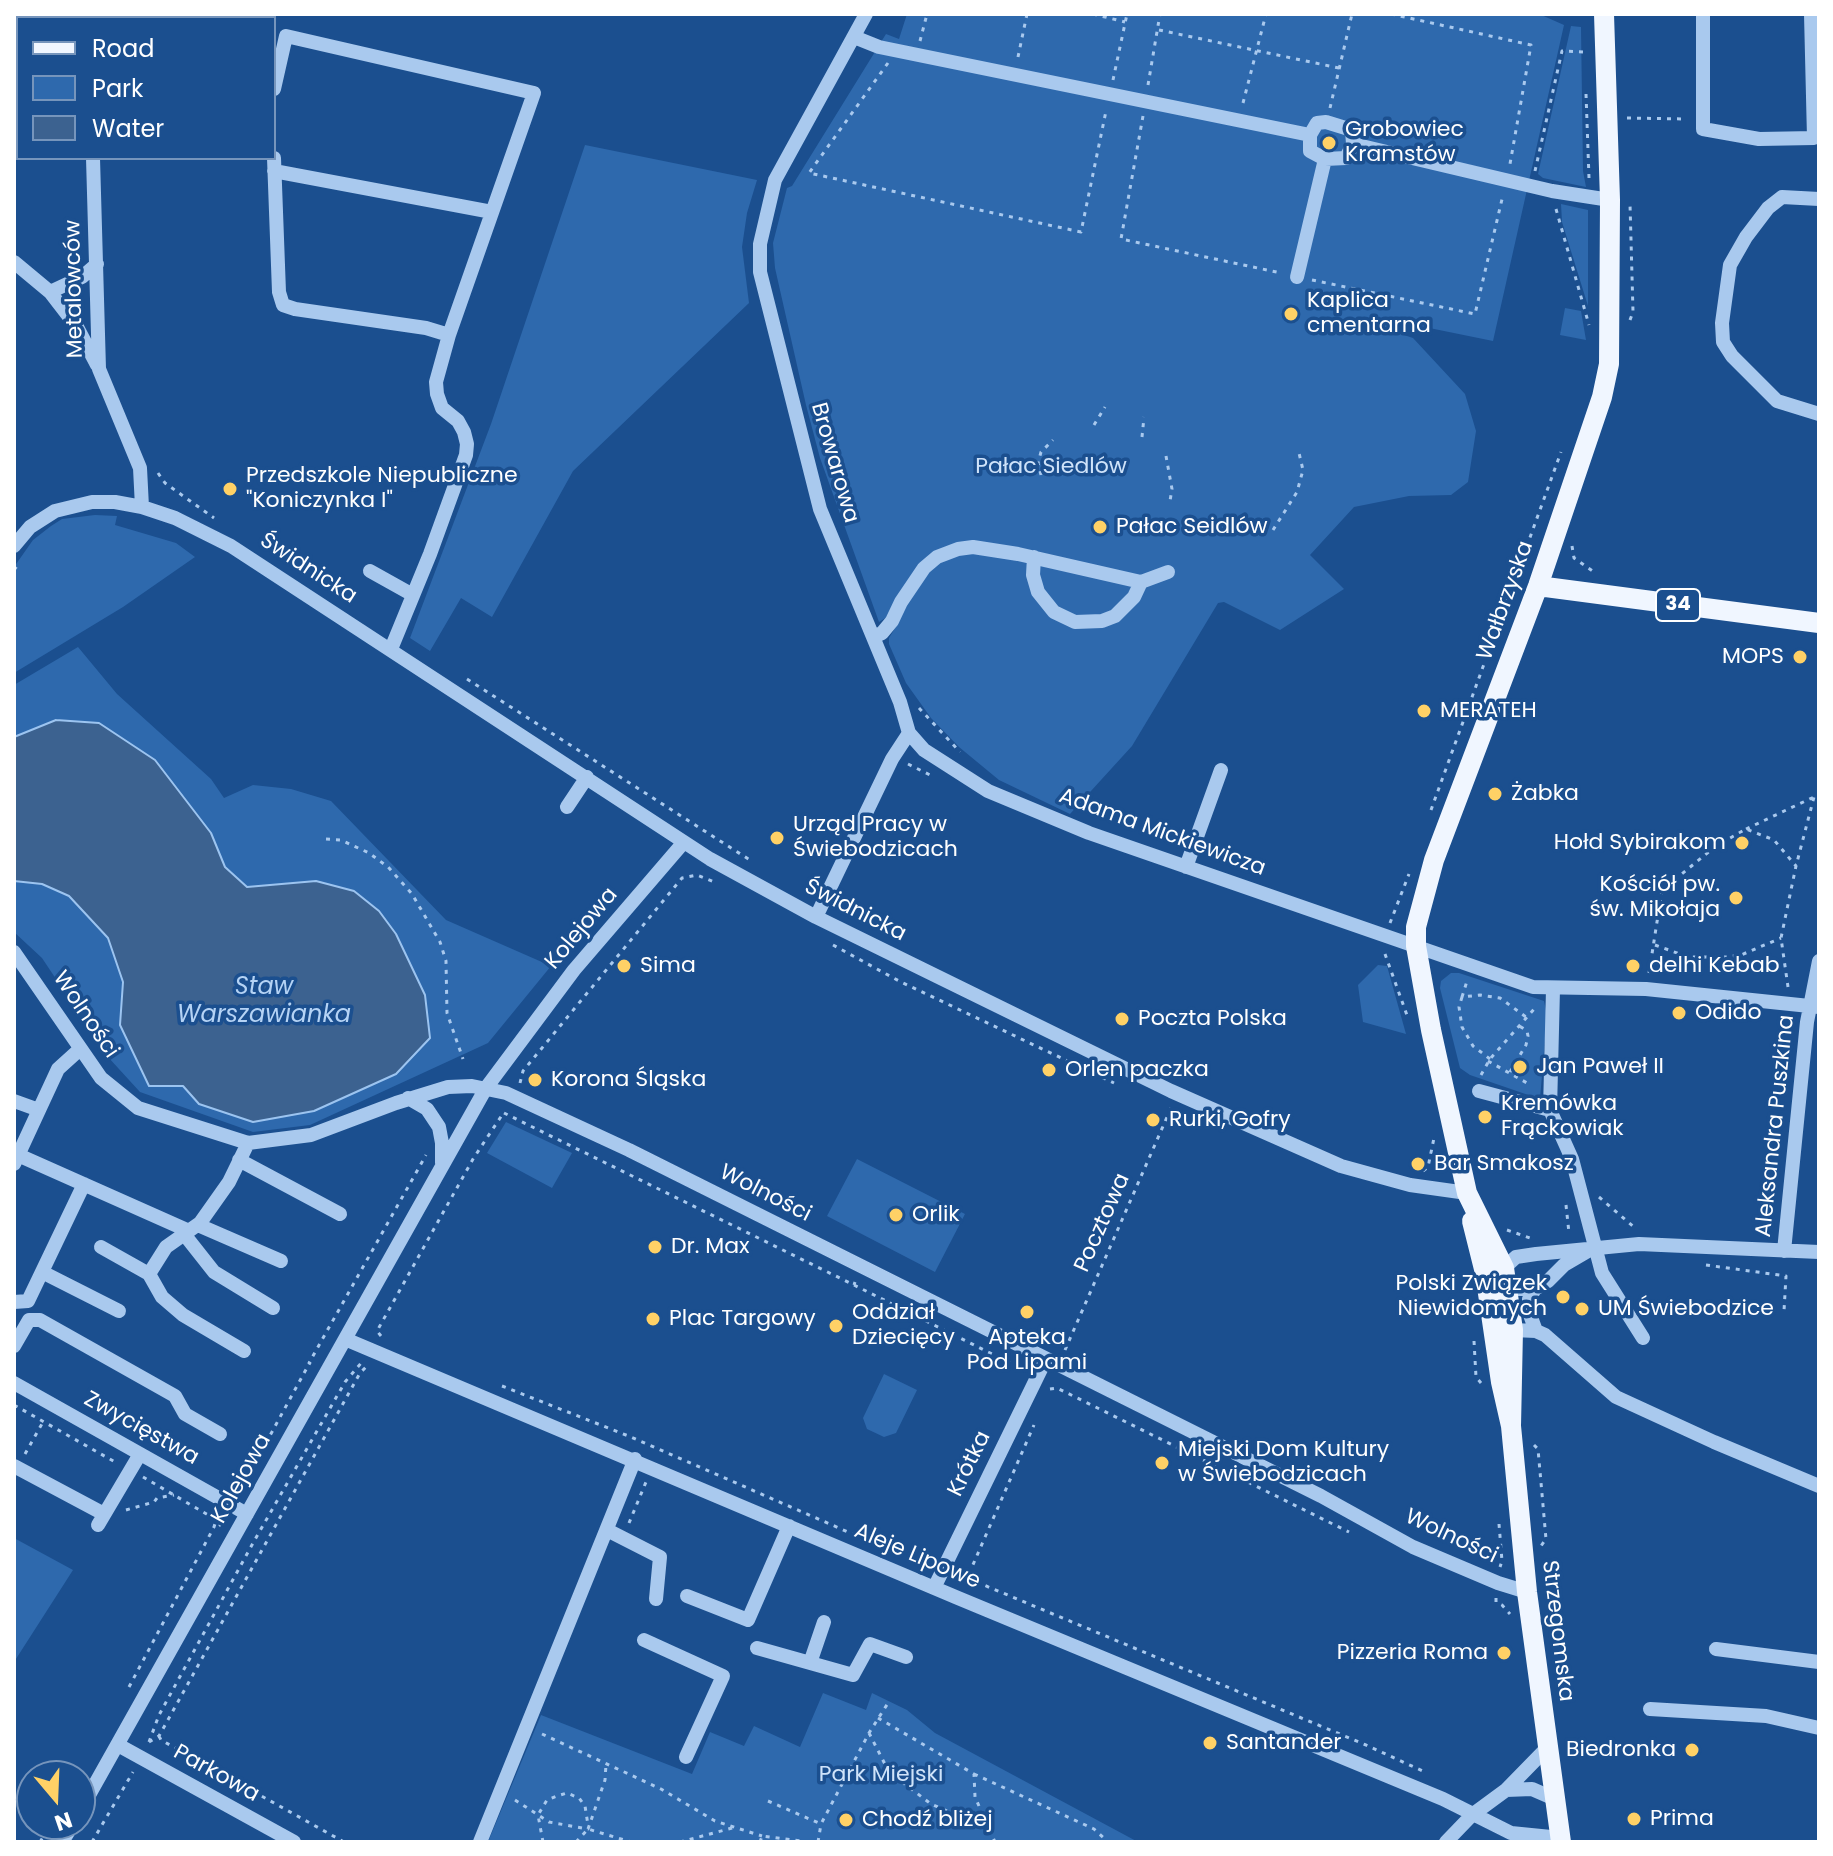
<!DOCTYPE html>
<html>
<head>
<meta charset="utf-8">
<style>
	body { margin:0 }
	#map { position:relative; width:1833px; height:1856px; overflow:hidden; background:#1b4f8f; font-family:Poppins,sans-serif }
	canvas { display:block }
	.frame { position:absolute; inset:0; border:16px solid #fff; pointer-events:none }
	.legend { position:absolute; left:16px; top:16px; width:260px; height:144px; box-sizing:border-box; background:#1b4f8f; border:2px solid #7695bc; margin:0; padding:10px 14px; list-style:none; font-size:24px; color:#fff }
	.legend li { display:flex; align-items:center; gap:16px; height:40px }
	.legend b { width:40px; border:2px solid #7695bc }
	.north { position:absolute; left:16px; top:1760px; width:80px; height:80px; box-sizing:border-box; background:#1b4f8f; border:2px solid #7695bc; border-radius:50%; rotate:161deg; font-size:22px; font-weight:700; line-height:32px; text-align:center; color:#fff }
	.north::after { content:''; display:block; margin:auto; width:28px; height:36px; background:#ffd166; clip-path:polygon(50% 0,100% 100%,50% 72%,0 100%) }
</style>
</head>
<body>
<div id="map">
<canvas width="1833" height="1856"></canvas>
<div class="frame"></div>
<ul class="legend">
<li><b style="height:10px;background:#f0f6ff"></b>Road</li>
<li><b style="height:22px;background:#2e69ad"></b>Park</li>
<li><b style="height:22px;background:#3c6290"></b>Water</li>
</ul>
<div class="north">N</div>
</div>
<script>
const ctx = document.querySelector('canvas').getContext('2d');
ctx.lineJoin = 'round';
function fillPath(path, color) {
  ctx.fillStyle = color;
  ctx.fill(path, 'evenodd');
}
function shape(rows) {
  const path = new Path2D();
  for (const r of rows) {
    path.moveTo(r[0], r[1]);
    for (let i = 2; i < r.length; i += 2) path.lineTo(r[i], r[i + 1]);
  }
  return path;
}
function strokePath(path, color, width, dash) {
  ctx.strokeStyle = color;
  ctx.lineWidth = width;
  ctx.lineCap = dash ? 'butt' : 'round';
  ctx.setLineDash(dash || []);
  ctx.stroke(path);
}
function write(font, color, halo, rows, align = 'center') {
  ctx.font = font + ' Poppins,sans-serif';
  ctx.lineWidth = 7;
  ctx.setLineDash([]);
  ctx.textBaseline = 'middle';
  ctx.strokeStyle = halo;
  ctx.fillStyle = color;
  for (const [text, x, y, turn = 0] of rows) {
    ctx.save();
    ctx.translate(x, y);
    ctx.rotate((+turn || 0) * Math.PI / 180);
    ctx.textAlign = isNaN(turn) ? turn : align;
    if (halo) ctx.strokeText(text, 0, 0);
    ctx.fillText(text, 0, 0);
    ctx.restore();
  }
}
fillPath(shape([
	[907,14,1539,14,1564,25,1493,341,1400,322,1395,332,1413,338,1465,394,1476,431,1468,482,1451,495,1409,496,1354,507,1310,555,1344,589,1280,630,1224,602,1218,603,1132,746,1070,814,999,780,959,747,931,718,906,683,889,644,889,638,897,625,887,617,879,622,820,458,806,405,775,268,773,243,787,188,792,186,886,34,899,39],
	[1571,26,1581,27,1583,171,1586,187,1543,178,1538,174],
	[585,145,757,180,747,213,742,247,749,303,573,471,492,617,461,598,430,651,410,638,491,424],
	[1561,204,1588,210,1588,306,1562,222],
	[1565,308,1581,311,1586,340,1560,335],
	[95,515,117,516,115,525,176,543,195,557,123,607,14,673,14,567,33,540,51,526,62,519],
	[78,647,117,694,211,779,224,798,253,785,291,789,331,801,446,920,551,966,488,1043,310,1125,253,1132,140,1092,108,1057,42,958,14,932,14,685],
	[1378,965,1387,966,1406,1034,1363,1022,1358,985],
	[1451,973,1459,973,1544,1001,1547,1015,1540,1099,1470,1075,1460,1068,1440,988,1441,981],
	[506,1122,572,1153,552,1188,487,1153],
	[857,1159,965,1214,935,1272,827,1216],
	[884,1374,917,1390,896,1433,884,1437,867,1429,863,1418],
	[14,1538,73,1570,14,1662],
	[823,1693,866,1710,872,1693,907,1710,935,1733,1138,1842,488,1842,541,1715,692,1774,710,1732,744,1746,754,1726,800,1747]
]), '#2e69ad');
const water = shape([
	[56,720,99,723,155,760,211,833,225,867,247,887,316,881,354,891,379,911,396,934,425,995,430,1038,396,1074,314,1111,253,1122,199,1104,183,1086,149,1086,120,1025,123,982,108,938,69,896,42,884,14,881,14,737,56,720]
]);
fillPath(water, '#3c6290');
strokePath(water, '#9cc4f0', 2);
strokePath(shape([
	[1093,14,1125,22],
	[1391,14,1531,45,1510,164],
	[1159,30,1339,68],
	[920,41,927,14],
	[1018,57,1027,14],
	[888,63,809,173,1081,232,1106,111],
	[1113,80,1127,14],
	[1148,85,1160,14],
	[1586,94,1589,178],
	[1243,103,1266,14],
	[1330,108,1352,14],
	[1143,116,1121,239,1281,273],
	[1627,118,1687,119],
	[1535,171,1562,51,1585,52],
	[1556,209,1589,325],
	[1312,280,1475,314,1503,195],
	[1630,320,1633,312,1630,204],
	[1094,425,1105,407],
	[1142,437,1144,417],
	[1166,456,1172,489,1170,501],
	[158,473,165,483,214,518],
	[1041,475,1038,463,1041,452,1053,440],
	[1273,530,1297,492,1303,470,1299,453],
	[1572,546,1574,558,1594,572],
	[14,570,20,562],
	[467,679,753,862],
	[919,708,960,752],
	[908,764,930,775],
	[1431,810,1561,452],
	[1746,829,1814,797],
	[326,839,341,840,369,853,388,867,412,894,440,942,446,961,447,1013,463,1059],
	[1390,923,1409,874],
	[833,945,899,981,1114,1083],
	[1655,945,1688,957,1726,957,1741,955,1781,938],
	[1385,954,1408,1018],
	[1649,973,1662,890,1716,846,1746,829,1774,840,1796,866],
	[1788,987,1781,938,1796,866,1814,797,1819,793],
	[1462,997,1467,981],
	[1490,1059,1473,1046,1462,1027,1459,1007,1462,997,1480,995,1500,998,1526,1017],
	[1488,1061,1527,1083,1526,1088],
	[1510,1072,1526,1045,1528,1036,1527,1031,1518,1025],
	[1481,1075,1490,1059,1536,1007],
	[520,1083,523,1071,682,878,697,875,717,883],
	[504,1113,854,1285,855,1282],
	[1423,1171,1428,1167,1434,1138],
	[1599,1197,1635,1228],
	[1566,1205,1569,1233],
	[1507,1230,1530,1238],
	[1706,1265,1786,1276,1784,1311],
	[854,1285,1018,1367],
	[381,1336,377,1331,473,1159,504,1112],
	[1474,1341,1476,1377,1481,1383],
	[1065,1350,1171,1108],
	[311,1364,309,1363,426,1155],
	[1018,1367,1021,1376],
	[502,1386,631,1437,864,1539],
	[1050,1389,1057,1388,1349,1532],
	[14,1405,115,1462],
	[1534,1445,1538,1449,1546,1539,1541,1546],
	[261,1452,309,1364],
	[25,1454,43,1422],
	[143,1477,215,1519,221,1526],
	[126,1510,154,1502,157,1498,174,1495],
	[629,1523,646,1482],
	[1499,1524,1502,1561,1500,1567],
	[967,1578,1366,1745,1427,1773],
	[965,1583,1034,1425],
	[1496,1598,1496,1602,1502,1605,1510,1614],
	[129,1687,214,1527,217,1517],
	[878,1718,974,1774,975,1797,995,1842],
	[869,1733,889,1772,931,1804,988,1829],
	[542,1734,661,1789,715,1821,762,1836],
	[159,1736,161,1740,344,1842],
	[149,1742,159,1736,360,1373,367,1366],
	[149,1742,159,1715,253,1543,345,1382,362,1362],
	[974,1774,1094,1829,1108,1842],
	[515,1800,549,1822,588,1829,605,1780,606,1764],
	[768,1801,821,1824,869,1733,888,1703],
	[40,1842,51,1824],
	[92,1842,133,1772],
	[543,1842,538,1815,547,1800,557,1796,567,1793,579,1798,585,1806,588,1825],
	[576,1842,588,1829,631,1842],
	[680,1842,736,1827],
	[760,1842,762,1836,809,1842],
	[818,1842,821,1824]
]), '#a9c9ee', 3, [4, 6]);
strokePath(shape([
	[90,14,90,18],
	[866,14,775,180,760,244,760,272,820,509,900,702,909,733,924,750,988,791,1089,833,1533,987,1646,989,1819,1007],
	[1703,14,1703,129,1759,139,1814,138,1811,14],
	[854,37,879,47,1310,135],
	[274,89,286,36,534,93,449,335,436,382,437,394,442,408,458,421,464,432,467,444,466,455,430,554,391,649],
	[1326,122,1352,130,1353,144,1346,158,1325,159,1310,151,1310,135,1317,123,1326,122],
	[1353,144,1552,191,1610,200],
	[93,158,99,369,140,468,142,507],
	[274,158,279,292,283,305,295,309,426,328,449,335],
	[274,171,492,212],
	[1819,199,1782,197,1768,208,1746,237,1730,265,1722,323,1723,342,1732,356,1777,401,1819,414],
	[14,262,50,292,77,327,97,365],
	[1297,277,1325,159],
	[50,292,82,277,97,264],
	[14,546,30,527,55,511,92,502,115,502,142,507,175,518,231,546,710,859,816,917,1171,1091,1341,1166,1410,1185,1467,1193],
	[1034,557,1033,575,1038,592,1054,612,1075,622,1102,621,1115,616,1134,597,1141,582],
	[370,571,413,595],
	[873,637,882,633,892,621,901,602,924,568,937,557,958,549,973,547,1018,554,1141,582,1168,572],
	[567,807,587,777],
	[1186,867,1221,770],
	[816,917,892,759,909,733],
	[14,952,101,1078,138,1108,248,1143,311,1135,396,1103,448,1087,472,1086,506,1093,629,1150,1321,1496,1413,1547,1498,1583,1527,1592],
	[1553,989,1550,1110,1572,1159,1602,1273,1643,1338],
	[1479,1091,1550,1110],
	[408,1098,427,1109,439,1127,442,1143,442,1163],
	[14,1101,39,1110],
	[18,1155,189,1231],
	[239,1160,340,1214],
	[14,1164,58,1069,79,1050],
	[198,1225,281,1261],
	[184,1234,214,1272,273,1308],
	[101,1247,149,1274,166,1247,200,1223,229,1182,248,1143],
	[1784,1251,1807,1022,1819,961],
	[1504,1268,1516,1257,1536,1254,1639,1244,1819,1252],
	[42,1272,119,1311],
	[149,1274,162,1297,183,1315,244,1351],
	[1500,1279,1518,1289,1535,1289,1548,1281,1564,1265,1588,1251],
	[1535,1289,1529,1299,1529,1312,1536,1331],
	[14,1302,28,1301,84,1184],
	[1509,1334,1513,1330,1536,1331,1545,1335,1616,1397,1714,1442,1819,1486],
	[345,1339,958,1598,1443,1799,1511,1833,1561,1838],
	[14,1346,29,1320,40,1320,175,1396,185,1414,220,1434],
	[14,1383,247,1514],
	[14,1466,104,1514],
	[98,1525,140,1454],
	[607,1530,660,1557,656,1599],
	[934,1588,1046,1359],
	[687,1596,748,1620,789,1526],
	[644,1640,723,1676,686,1757],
	[757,1648,853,1675,870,1644,906,1657],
	[1716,1649,1819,1662],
	[810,1663,824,1622],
	[1650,1709,1766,1716,1819,1728],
	[118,1745,294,1842],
	[1506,1790,1532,1789,1555,1799],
	[80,1811,486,1088,574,970,684,842],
	[62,1842,73,1824],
	[480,1842,635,1459],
	[1446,1842,1472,1815,1506,1790,1548,1747]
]), '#a9c9ee', 14);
strokePath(shape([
	[1538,586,1819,623],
	[1472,1221,1485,1273,1501,1382,1511,1426,1527,1592,1561,1842],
	[1511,1426,1513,1330,1504,1268,1467,1193,1431,1030,1416,946,1416,927,1434,860,1538,586,1602,397,1609,364,1610,200,1604,14]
]), '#f0f6ff', 20);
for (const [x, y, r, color] of [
	[1329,143,8,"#ffd166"],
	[1291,314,8,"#ffd166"],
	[230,489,8,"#ffd166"],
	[1100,527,8,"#ffd166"],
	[1800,657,8,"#ffd166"],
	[1424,711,8,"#ffd166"],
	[1495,794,8,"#ffd166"],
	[777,838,8,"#ffd166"],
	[1742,843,8,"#ffd166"],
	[1736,898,8,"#ffd166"],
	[624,966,8,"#ffd166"],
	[1633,966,8,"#ffd166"],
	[1679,1013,8,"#ffd166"],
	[1122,1019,8,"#ffd166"],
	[1520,1067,8,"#ffd166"],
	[1049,1070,8,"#ffd166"],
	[535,1080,8,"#ffd166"],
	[1485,1117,8,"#ffd166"],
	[1153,1120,8,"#ffd166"],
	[1418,1164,8,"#ffd166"],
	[896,1215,8,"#ffd166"],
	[655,1247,8,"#ffd166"],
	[1563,1297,8,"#ffd166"],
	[1582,1309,8,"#ffd166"],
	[1027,1312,8,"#ffd166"],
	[653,1319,8,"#ffd166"],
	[836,1326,8,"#ffd166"],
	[1162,1463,8,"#ffd166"],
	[1504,1653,8,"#ffd166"],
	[1210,1743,8,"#ffd166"],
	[1692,1750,8,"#ffd166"],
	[1634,1819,8,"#ffd166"],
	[846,1820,8,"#ffd166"]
]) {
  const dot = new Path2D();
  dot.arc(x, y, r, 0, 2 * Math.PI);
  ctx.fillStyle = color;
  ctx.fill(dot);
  strokePath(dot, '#1b4f8f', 3);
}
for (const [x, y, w] of [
	[1678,605,44]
]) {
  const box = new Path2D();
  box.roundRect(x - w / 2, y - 16, w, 32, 6);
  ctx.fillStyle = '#1b4f8f';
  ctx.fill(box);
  strokePath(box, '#fff', 2);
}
write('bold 20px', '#fff', null, [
	["34",1678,605]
]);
write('22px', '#fff', '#1b4f8f', [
	["Grobowiec",1345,130],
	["Kramstów",1345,155],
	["Kaplica",1307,301],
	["cmentarna",1307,326],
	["Przedszkole Niepubliczne",246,476],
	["\"Koniczynka I\"",246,501],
	["Pałac Seidlów",1116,527],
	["MOPS",1784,657,"right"],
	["MERATEH",1440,711],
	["Żabka",1511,794],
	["Urząd Pracy w",793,825],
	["Świebodzicach",793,850],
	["Hołd Sybirakom",1726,843,"right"],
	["Kościół pw.",1720,885,"right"],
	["św. Mikołaja",1720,910,"right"],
	["Sima",640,966],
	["delhi Kebab",1649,966],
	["Odido",1695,1013],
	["Poczta Polska",1138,1019],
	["Jan Paweł II",1536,1067],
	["Orlen paczka",1065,1070],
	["Korona Śląska",551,1080],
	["Kremówka",1501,1104],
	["Frąckowiak",1501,1129],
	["Rurki, Gofry",1169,1120],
	["Bar Smakosz",1434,1164],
	["Orlik",912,1215],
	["Dr. Max",671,1247],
	["Polski Związek",1547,1284,"right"],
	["Niewidomych",1547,1309,"right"],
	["UM Świebodzice",1598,1309],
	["Oddział",852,1313],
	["Dziecięcy",852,1338],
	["Plac Targowy",669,1319],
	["Apteka",1027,1338,"center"],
	["Pod Lipami",1027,1363,"center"],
	["Miejski Dom Kultury",1178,1450],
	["w Świebodzicach",1178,1475],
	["Pizzeria Roma",1488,1653,"right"],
	["Santander",1226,1743],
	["Biedronka",1676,1750,"right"],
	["Prima",1650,1819],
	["Chodź bliżej",862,1820]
], 'left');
write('22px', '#fff', '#1b4f8f', [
	["Metalowców",75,289,-91],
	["Browarowa",834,463,74],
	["Świdnicka",308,569,33],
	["Wałbrzyska",1506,601,-70],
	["Adama Mickiewicza",1162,833,20],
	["Świdnicka",855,911,27],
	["Kolejowa",582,929,-50],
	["Wolności",85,1015,56],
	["Aleksandra Puszkina",1776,1126,-84],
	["Wolności",765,1194,27],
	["Pocztowa",1103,1223,-66],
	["Zwycięstwa",141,1429,29],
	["Krótka",970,1464,-64],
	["Kolejowa",242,1479,-61],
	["Wolności",1451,1537,25],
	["Aleje Lipowe",917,1557,23],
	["Strzegomska",1557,1631,83],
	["Parkowa",216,1774,29]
]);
write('22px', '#cfe3fa', '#1b4f8f', [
	["Pałac Siedlów",1051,467],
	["Park Miejski",881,1775]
]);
write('italic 24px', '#b5d3f5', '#1b4f8f', [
	["Staw",264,988],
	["Warszawianka",264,1016]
]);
</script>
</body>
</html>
